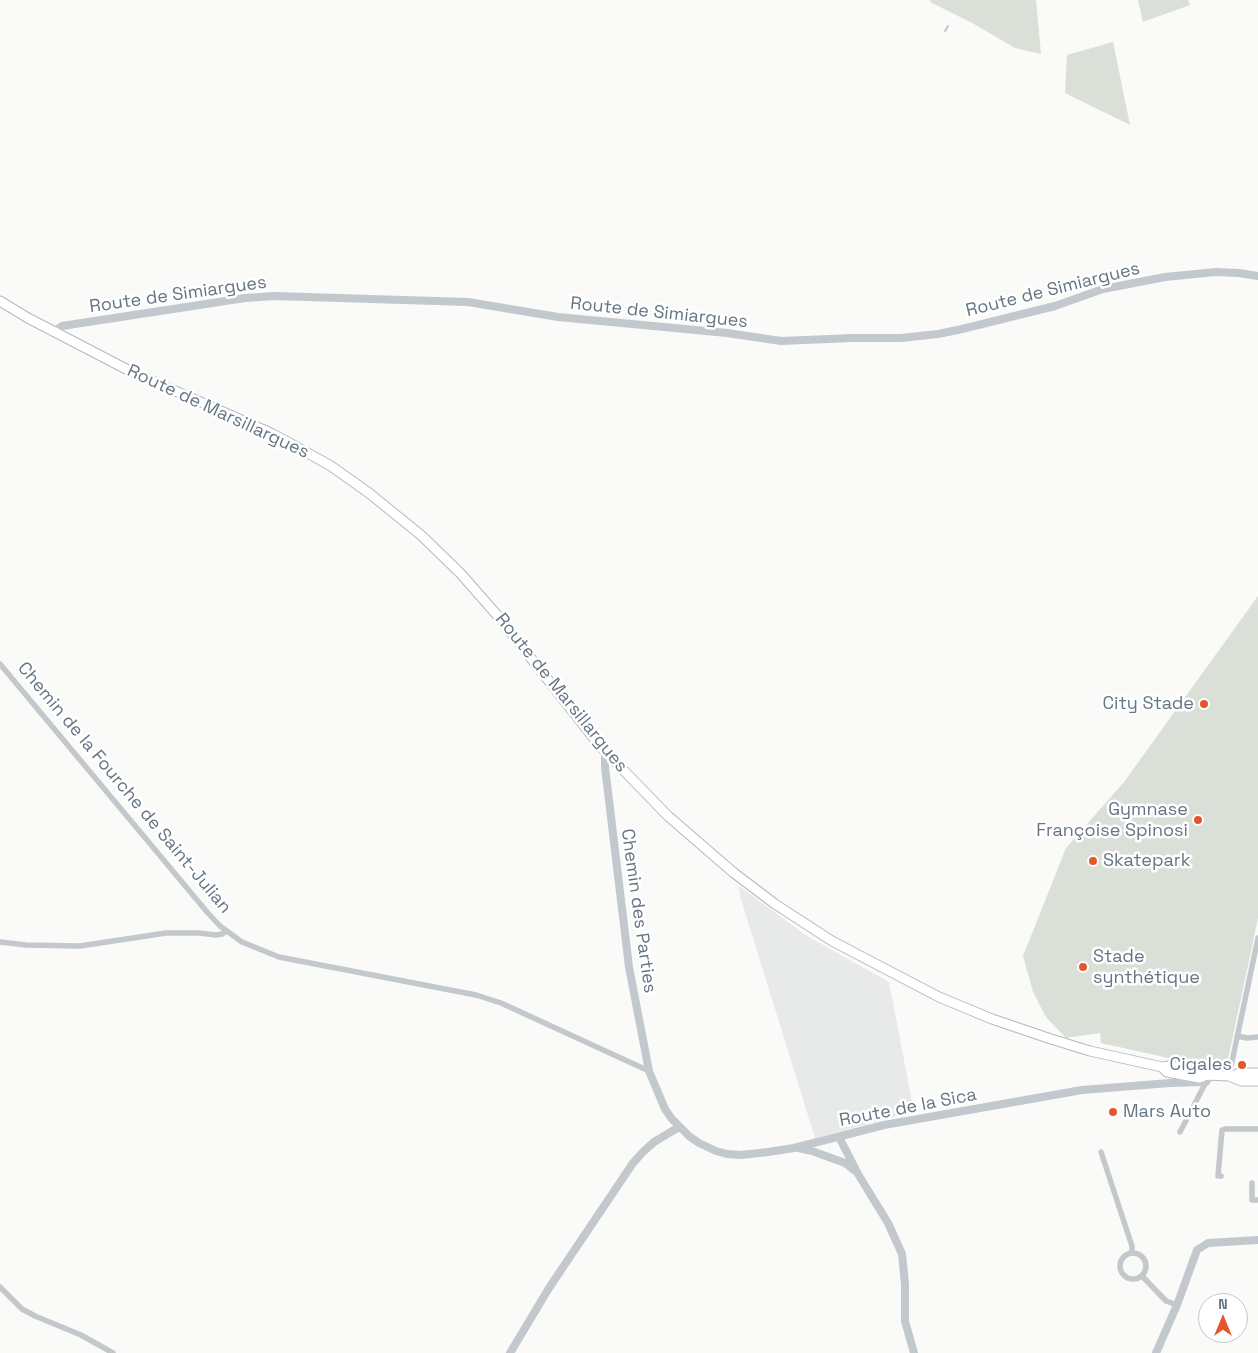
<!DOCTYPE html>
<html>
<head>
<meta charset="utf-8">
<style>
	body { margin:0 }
	#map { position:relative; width:1258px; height:1353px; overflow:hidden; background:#fafaf8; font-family:"Space Grotesk",sans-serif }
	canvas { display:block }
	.north { position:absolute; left:1198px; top:1293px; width:50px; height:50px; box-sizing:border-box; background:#fff; border:1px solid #c1c8cd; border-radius:50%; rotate:0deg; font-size:14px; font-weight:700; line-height:20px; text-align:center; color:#657683 }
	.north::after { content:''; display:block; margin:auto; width:18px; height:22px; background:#e4572e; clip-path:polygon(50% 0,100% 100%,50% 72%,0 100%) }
</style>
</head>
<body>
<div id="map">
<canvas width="1258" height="1353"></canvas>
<div class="north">N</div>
</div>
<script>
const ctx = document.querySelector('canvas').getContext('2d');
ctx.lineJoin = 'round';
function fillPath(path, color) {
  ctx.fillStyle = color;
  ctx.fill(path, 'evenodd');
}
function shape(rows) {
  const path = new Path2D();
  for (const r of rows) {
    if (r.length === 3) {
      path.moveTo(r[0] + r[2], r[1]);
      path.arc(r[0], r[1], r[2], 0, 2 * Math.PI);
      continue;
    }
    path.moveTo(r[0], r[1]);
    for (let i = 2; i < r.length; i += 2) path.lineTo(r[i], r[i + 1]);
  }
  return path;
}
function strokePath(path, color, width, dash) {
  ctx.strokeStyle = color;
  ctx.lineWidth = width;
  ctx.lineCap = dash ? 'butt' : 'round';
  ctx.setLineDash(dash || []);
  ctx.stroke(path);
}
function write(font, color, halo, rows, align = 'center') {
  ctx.font = font + ' "Space Grotesk",sans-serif';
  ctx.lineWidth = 5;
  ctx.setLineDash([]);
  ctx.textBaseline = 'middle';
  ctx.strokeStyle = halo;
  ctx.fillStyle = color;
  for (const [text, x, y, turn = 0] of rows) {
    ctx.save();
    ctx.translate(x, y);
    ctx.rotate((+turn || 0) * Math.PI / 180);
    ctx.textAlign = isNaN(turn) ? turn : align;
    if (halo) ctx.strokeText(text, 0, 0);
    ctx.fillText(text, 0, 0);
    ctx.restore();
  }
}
fillPath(shape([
	[739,886,807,936,889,982,914,1112,815,1138,740,896]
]), '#e8e9e9');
fillPath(shape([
	[929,0,1036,0,1041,54,1015,48,974,24,932,3],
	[1138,0,1188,0,1190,5,1143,22],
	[1113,42,1130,125,1065,93,1067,55],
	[1258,596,1258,918,1227,1064,1177,1060,1101,1043,1100,1033,1066,1038,1046,1017,1033,992,1023,956,1066,848,1124,782]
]), '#dadfd7');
strokePath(shape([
	[945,31,948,26]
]), '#bbc7cb', 2);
const secondary = shape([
	[0,301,28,318,130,371,271,433,297,447,331,466,369,493,422,536,461,574,497,615,600,746,668,816,734,873,775,904,832,941,939,997,992,1019,1051,1039,1090,1051,1162,1067,1169,1066,1202,1072,1206,1075],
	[1162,1067,1167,1072,1200,1078,1206,1075,1229,1076,1241,1081,1258,1081],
	[1233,1076,1240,1073,1258,1073]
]);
strokePath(secondary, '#b3babf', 11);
strokePath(shape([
	[0,664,207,912,220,926,242,942,279,957,476,995,501,1003,649,1071],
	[0,942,26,945,80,946,166,933,199,933,216,935,222,934,226,931],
	[1237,1036,1247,1038,1258,1037],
	[1229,1076,1258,938],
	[1180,1132,1206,1082],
	[1101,1152,1132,1246,1132,1252],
	[1221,1176,1218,1176,1222,1130,1225,1129,1258,1129],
	[1252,1183,1252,1200,1258,1200],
	[1133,1266,13],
	[1142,1276,1166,1301,1177,1305],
	[0,1287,22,1309,35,1316,81,1335,113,1353]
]), '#c3c8cc', 5.5);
strokePath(shape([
	[53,332,62,326,245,298,275,296,468,302,558,317,727,333,781,341,852,338,901,338,938,334,962,329,1055,306,1103,289,1165,277,1216,272,1239,273,1258,276],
	[607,755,605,758,605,767,629,967,649,1071,665,1109,672,1119,689,1136,699,1143,716,1151,727,1154,741,1155,768,1152,794,1148,884,1125,1082,1090,1170,1083,1206,1082,1211,1075],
	[839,1137,858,1174,888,1223,902,1254,905,1284,905,1321,914,1353],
	[799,1148,812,1151,845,1163,855,1171],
	[510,1353,549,1288,633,1163,643,1152,654,1142,679,1127],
	[1156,1353,1177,1305,1197,1250,1208,1243,1258,1240]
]), '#c3c8cc', 8);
strokePath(secondary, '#fff', 9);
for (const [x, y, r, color] of [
	[1204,704,5,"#e4572e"],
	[1198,820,5,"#e4572e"],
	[1093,861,5,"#e4572e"],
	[1083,967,5,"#e4572e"],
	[1242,1065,5,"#e4572e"],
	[1113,1112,5,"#e4572e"]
]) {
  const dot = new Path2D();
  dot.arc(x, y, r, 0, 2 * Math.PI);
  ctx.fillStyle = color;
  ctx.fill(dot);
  strokePath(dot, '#fff', 2);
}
write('18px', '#657683', '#fff', [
	["Route de Simiargues",1053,290,-14],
	["Route de Simiargues",178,295,-8],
	["Route de Simiargues",659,313,6],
	["Route de Marsillargues",218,412,25],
	["Route de Marsillargues",561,693,51],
	["Chemin de la Fourche de Saint-Julian",124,788,50],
	["Chemin des Parties",638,911,82],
	["Route de la Sica",908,1108,-11]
]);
write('18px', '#657683', '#fff', [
	["City Stade",1194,704],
	["Gymnase",1188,810],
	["Françoise Spinosi",1188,831],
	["Skatepark",1103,861,"left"],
	["Stade",1093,957,"left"],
	["synthétique",1093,978,"left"],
	["Cigales",1232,1065],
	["Mars Auto",1123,1112,"left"]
], 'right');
</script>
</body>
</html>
